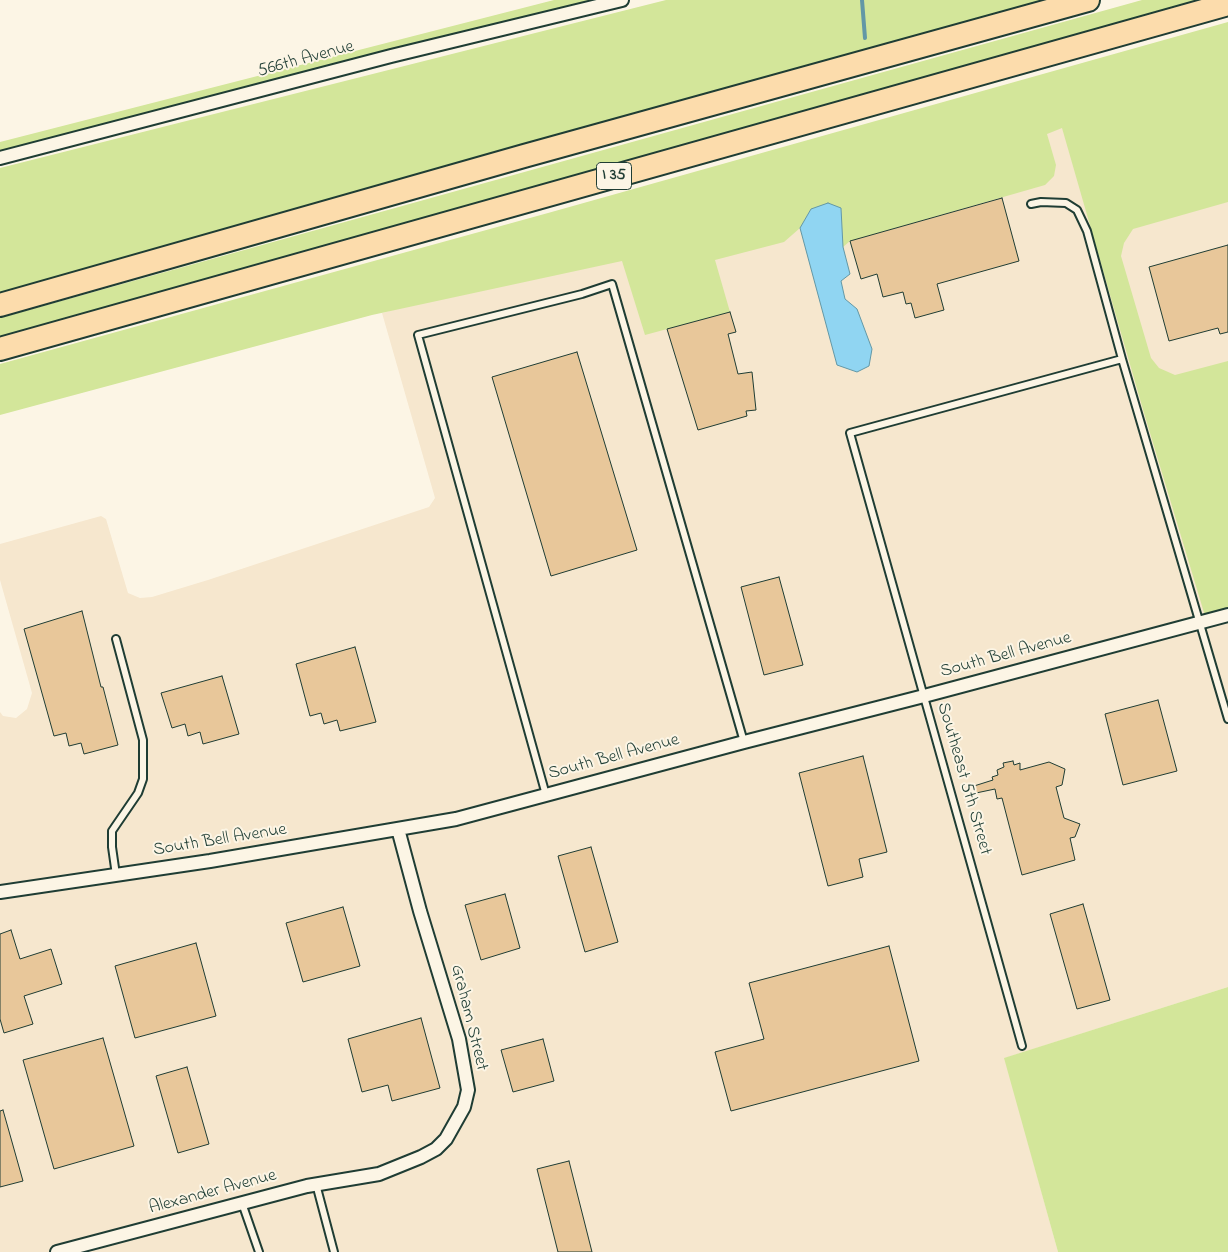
<!DOCTYPE html>
<html>
<head>
<meta charset="utf-8">
<style>
	body { margin:0 }
	canvas { display:block; background:#fcf5e5 }
</style>
</head>
<body>
<canvas width="1228" height="1252"></canvas>
<script>
const ctx = document.querySelector('canvas').getContext('2d');
ctx.lineJoin = 'round';
function fillPath(path, color) {
  ctx.fillStyle = color;
  ctx.fill(path, 'evenodd');
}
function shape(rows) {
  const path = new Path2D();
  for (const r of rows) {
    path.moveTo(r[0], r[1]);
    for (let i = 2; i < r.length; i += 2) path.lineTo(r[i], r[i + 1]);
  }
  return path;
}
function strokePath(path, color, width, dash) {
  ctx.strokeStyle = color;
  ctx.lineWidth = width;
  ctx.lineCap = dash ? 'butt' : 'round';
  ctx.setLineDash(dash || []);
  ctx.stroke(path);
}
function write(font, color, halo, rows, align = 'center') {
  ctx.font = font + ' "Indie Flower",sans-serif';
  ctx.lineWidth = 4;
  ctx.setLineDash([]);
  ctx.textBaseline = 'middle';
  ctx.strokeStyle = halo;
  ctx.fillStyle = color;
  for (const [text, x, y, turn = 0] of rows) {
    ctx.save();
    ctx.translate(x, y);
    ctx.rotate((+turn || 0) * Math.PI / 180);
    ctx.textAlign = isNaN(turn) ? turn : align;
    if (halo) ctx.strokeText(text, 0, 0);
    ctx.fillText(text, 0, 0);
    ctx.restore();
  }
}
fillPath(shape([
	[1228,78,1228,987,1005,1058,1058,1252,0,1252,0,712,3,716,16,718,27,709,32,693,0,580,0,544,101,516,106,519,128,593,140,598,152,597,208,580,429,507,435,498,382,313]
]), '#f6e7ce');
fillPath(shape([
	[554,0,605,0,0,153,0,142],
	[666,0,1053,0,0,293,0,168],
	[1142,0,1221,0,0,338,0,318],
	[1228,22,1228,202,1133,229,1124,243,1121,256,1151,358,1159,368,1175,375,1228,361,1228,610,1205,616,1144,413,1062,128,1047,134,1056,165,1054,176,1045,185,850,241,843,247,841,208,811,209,800,228,784,242,715,260,730,312,645,335,622,261,372,315,0,415,0,364,548,213],
	[1228,987,1228,1252,1058,1252,1004,1058]
]), '#d3e69a');
const water = shape([
	[828,203,841,208,843,247,850,274,841,281,845,299,857,309,872,349,869,366,857,372,837,365,800,228,811,209,828,203]
]);
fillPath(water, '#90d5f2');
strokePath(water, '#6398a6', 1);
strokePath(shape([
	[862,0,865,38]
]), '#6398a6', 4);
const building = shape([
	[1002,198,1019,261,937,284,944,310,915,318,911,303,906,304,903,292,883,297,877,274,861,279,850,241,1002,198],
	[1228,245,1228,332,1220,334,1218,328,1169,341,1149,267,1228,245],
	[730,312,736,332,728,334,738,374,752,372,756,410,746,411,747,416,698,430,667,329,730,312],
	[577,352,637,550,551,576,492,377,577,352],
	[779,577,803,665,764,675,741,587,779,577],
	[82,611,101,687,103,687,118,745,84,754,81,743,69,746,66,733,54,736,24,629,82,611],
	[355,647,376,722,340,731,337,720,324,724,321,713,310,716,296,664,355,647],
	[222,676,239,734,203,744,200,732,188,736,185,724,172,728,161,693,222,676],
	[1158,700,1177,771,1123,785,1105,714,1158,700],
	[863,756,887,852,859,859,863,877,828,886,799,773,863,756],
	[1013,761,1014,765,1020,763,1020,770,1049,762,1065,769,1062,785,1056,787,1064,818,1080,824,1075,837,1070,838,1075,860,1022,875,1002,798,997,799,995,789,976,793,974,786,993,780,992,777,998,775,997,770,1004,767,1003,763,1013,761],
	[591,847,618,942,585,952,558,856,591,847],
	[505,894,520,948,481,960,465,905,505,894],
	[1083,904,1110,1000,1077,1009,1050,914,1083,904],
	[343,907,360,966,303,982,286,923,343,907],
	[11,930,20,959,51,949,62,984,24,996,33,1024,4,1033,0,1019,0,934,11,930],
	[196,943,216,1016,135,1038,115,966,196,943],
	[889,946,919,1061,731,1111,715,1052,764,1039,749,983,889,946],
	[421,1018,440,1088,392,1101,388,1085,362,1092,348,1039,421,1018],
	[103,1038,134,1146,54,1169,23,1060,103,1038],
	[543,1039,554,1081,513,1092,501,1050,543,1039],
	[187,1067,209,1144,178,1153,156,1076,187,1067],
	[3,1110,23,1181,0,1187,0,1111,3,1110],
	[569,1161,592,1252,558,1252,537,1169,569,1161]
]);
fillPath(building, '#e8c79a');
strokePath(building, '#1f3d34', 1);
const service = shape([
	[1031,204,1041,202,1066,203,1077,210,1087,231,1122,359,1228,719],
	[546,795,418,335,582,294,612,284,744,742],
	[116,875,112,847,112,831,138,793,143,779,143,740,116,639],
	[1022,1046,850,433,1122,359],
	[316,1184,334,1252],
	[242,1203,259,1252]
]);
const minor = shape([
	[0,158,391,56,622,0],
	[0,892,210,861,456,819,744,742,924,696,1228,615],
	[57,1252,307,1186,379,1174,421,1157,436,1149,446,1139,464,1107,468,1090,459,1039,420,911,398,829]
]);
const motorway = shape([
	[0,305,524,156,1088,0],
	[0,349,1228,4]
]);
strokePath(service, '#1f3d34', 10);
strokePath(minor, '#1f3d34', 16);
strokePath(motorway, '#1f3d34', 26);
strokePath(service, '#fcf5e5', 6);
strokePath(minor, '#fcf5e5', 12);
strokePath(motorway, '#fcdcac', 22);
for (const [x, y, w] of [
	[614,176,35]
]) {
  const box = new Path2D();
  box.roundRect(x - w / 2, y - 13.5, w, 27, 4);
  ctx.fillStyle = '#fcf5e5';
  ctx.fill(box);
  strokePath(box, '#1f3d34', 1);
}
write('bold 16px', '#1f3d34', null, [
	["I 35",614,176]
]);
write('18px', '#1f3d34', '#fcf5e5', [
	["566th Avenue",306,60,-15],
	["South Bell Avenue",1006,656,-15],
	["South Bell Avenue",614,758,-15],
	["Southeast 5th Street",963,779,74],
	["South Bell Avenue",220,841,-9],
	["Graham Street",468,1018,76],
	["Alexander Avenue",213,1193,-15]
]);
</script>
</body>
</html>
